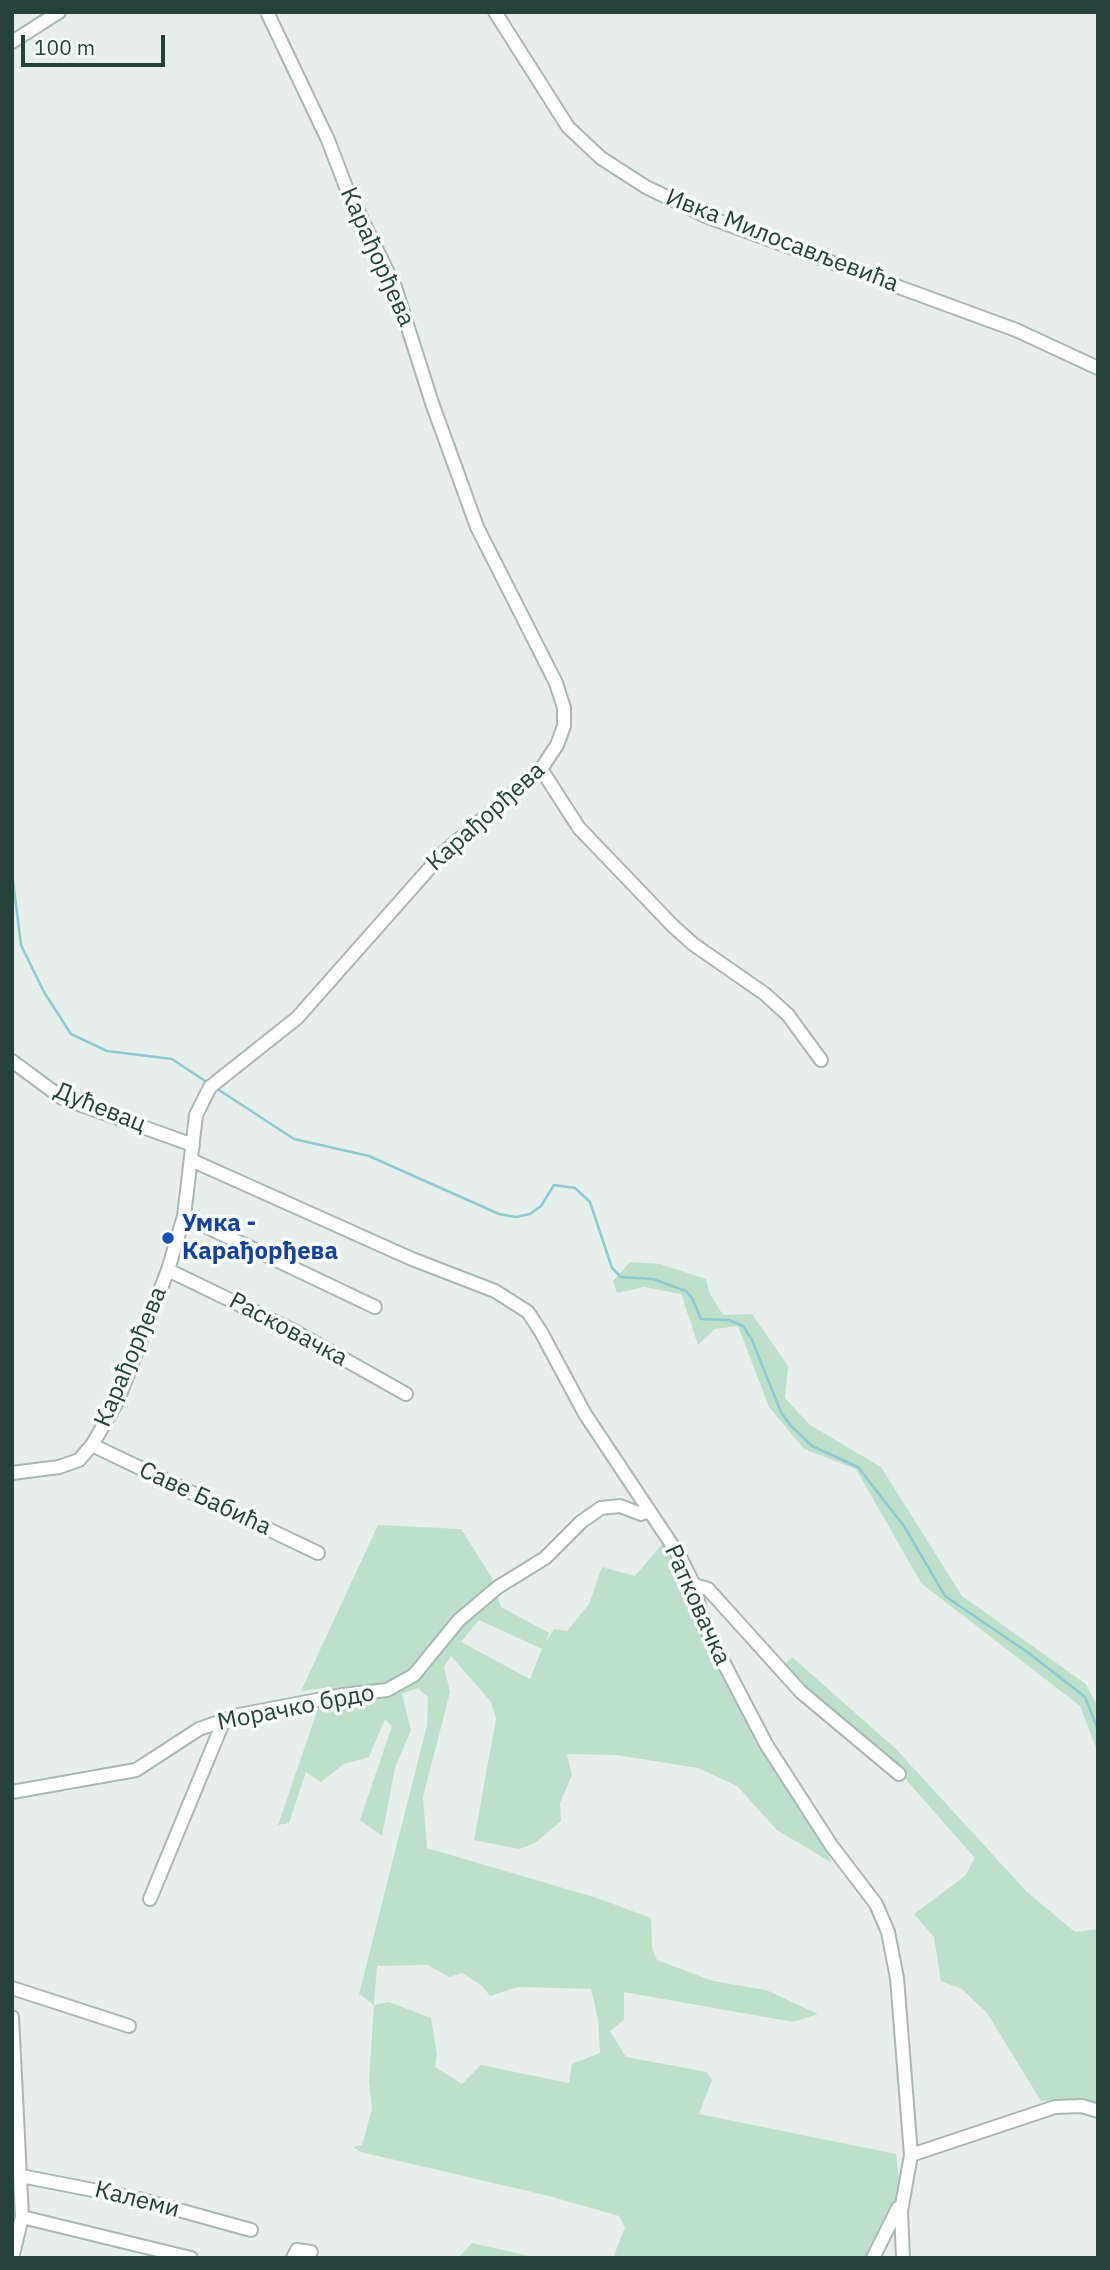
<!DOCTYPE html>
<html>
<head>
<meta charset="utf-8">
<style>
	body { margin:0 }
	#map { position:relative; width:1110px; height:2270px; overflow:hidden; background:#e6efeb; font-family:"IBM Plex Sans",sans-serif }
	canvas { display:block }
	.frame { position:absolute; inset:0; border:14px solid #24423a; pointer-events:none }
	.scale { position:absolute; left:21px; top:35px; width:144px; height:32px; box-sizing:border-box; border:4px solid #24423a; border-top:0; padding-left:9px; font-size:21px; line-height:24px; white-space:nowrap; color:#24423a; -webkit-text-stroke:5px #f7fbf9; paint-order:stroke }
</style>
</head>
<body>
<div id="map">
<canvas width="1110" height="2270"></canvas>
<div class="frame"></div>
<div class="scale">100 m</div>
</div>
<script>
const ctx = document.querySelector('canvas').getContext('2d');
ctx.lineJoin = 'round';
function fillPath(path, color) {
  ctx.fillStyle = color;
  ctx.fill(path, 'evenodd');
}
function shape(rows) {
  const path = new Path2D();
  for (const r of rows) {
    path.moveTo(r[0], r[1]);
    for (let i = 2; i < r.length; i += 2) path.lineTo(r[i], r[i + 1]);
  }
  return path;
}
function strokePath(path, color, width, dash) {
  ctx.strokeStyle = color;
  ctx.lineWidth = width;
  ctx.lineCap = dash ? 'butt' : 'round';
  ctx.setLineDash(dash || []);
  ctx.stroke(path);
}
function write(font, color, halo, rows, align = 'center') {
  ctx.font = font + ' "IBM Plex Sans",sans-serif';
  ctx.lineWidth = 7;
  ctx.setLineDash([]);
  ctx.textBaseline = 'middle';
  ctx.strokeStyle = halo;
  ctx.fillStyle = color;
  for (const [text, x, y, turn = 0] of rows) {
    ctx.save();
    ctx.translate(x, y);
    ctx.rotate((+turn || 0) * Math.PI / 180);
    ctx.textAlign = isNaN(turn) ? turn : align;
    if (halo) ctx.strokeText(text, 0, 0);
    ctx.fillText(text, 0, 0);
    ctx.restore();
  }
}
fillPath(shape([
	[630,1262,660,1264,706,1279,710,1294,723,1315,752,1314,788,1366,785,1398,810,1425,881,1467,962,1596,1086,1684,1098,1708,1098,1753,1080,1706,921,1583,856,1469,804,1449,769,1407,738,1326,715,1329,698,1345,681,1294,644,1287,617,1293,613,1281],
	[378,1525,461,1529,491,1576,501,1607,549,1633,545,1643,554,1629,567,1631,589,1604,602,1567,635,1576,662,1544,668,1548,680,1569,717,1662,768,1760,808,1817,832,1863,777,1830,737,1786,698,1768,616,1755,567,1754,572,1775,560,1803,561,1821,535,1843,519,1849,474,1840,496,1719,491,1702,451,1656,444,1667,450,1692,423,1797,427,1848,597,1898,651,1918,652,1948,657,1960,713,1981,766,1990,818,2014,793,2022,624,1992,624,2020,610,2031,626,2057,707,2072,712,2080,699,2114,896,2154,901,2196,867,2258,613,2258,625,2227,619,2216,549,2196,361,2152,353,2147,362,2145,372,2109,369,2081,374,2005,359,1994,427,1725,428,1697,418,1688,402,1694,411,1730,395,1768,382,1836,360,1820,392,1726,385,1719,369,1757,344,1764,321,1782,306,1772,289,1823,278,1825,325,1688,301,1691],
	[479,1620,542,1649,530,1679,461,1642],
	[428,1965,449,1977,462,1973,481,1985,490,1996,518,1987,591,1989,598,2019,600,2053,572,2064,569,2083,481,2065,462,2084,435,2067,437,2054,431,2018,389,2002,374,2005,377,1966],
	[792,1657,896,1749,1027,1892,1075,1932,1098,1929,1098,2109,1058,2100,1041,2101,987,2013,962,1989,941,1981,934,1937,914,1914,965,1876,975,1858,880,1750,805,1686,785,1664],
	[472,2243,538,2258,458,2258]
]), '#bfe0c8');
strokePath(shape([
	[12,873,21,945,44,992,71,1034,107,1051,172,1059,208,1083],
	[216,1088,294,1139,369,1156,499,1214,516,1217,530,1214,541,1206,554,1185,575,1188,590,1202,612,1268,621,1277,653,1279,686,1291,692,1298,701,1319,729,1320,743,1326,752,1340,781,1412,790,1425,812,1446,858,1467,904,1526,945,1596,1030,1654,1085,1697,1098,1730]
]), '#8ec9d4', 2.5);
const minor = shape([
	[495,12,568,127,601,158,646,187,708,217,1016,330,1098,368],
	[12,42,59,12],
	[541,769,579,828,673,926,693,944,765,994,788,1015,821,1060],
	[12,1061,62,1098,193,1145],
	[191,1160,412,1259,495,1291,528,1312,541,1332,585,1414,680,1557,694,1585,704,1625,766,1744,831,1845,876,1904,888,1932,897,1978,911,2155,901,2211,903,2258],
	[184,1216,375,1307],
	[168,1270,294,1331,406,1394],
	[92,1445,318,1553],
	[12,1473,59,1467,79,1460,92,1445,117,1402,168,1270,184,1216,196,1115,210,1087,297,1018,443,853,541,769,557,745,564,726,564,708,556,683,477,527,432,403,395,287,346,187,328,140,267,12],
	[694,1585,708,1589,801,1692,899,1774],
	[12,1792,136,1770,199,1729,239,1715,343,1695,387,1690,414,1675,459,1620,498,1587,545,1558,581,1522,601,1508,620,1506,641,1514,649,1511],
	[150,1899,224,1720],
	[12,1988,129,2026],
	[12,2017,22,2217,12,2258],
	[911,2155,1055,2107,1082,2106,1098,2111],
	[21,2176,139,2199,251,2230],
	[22,2217,191,2258],
	[293,2258,297,2250,311,2252],
	[873,2258,898,2208]
]);
strokePath(minor, '#a8b8b2', 16);
strokePath(minor, '#fff', 12);
for (const [x, y, r, color] of [
	[168,1238,7,"#1a4fb4"]
]) {
  const dot = new Path2D();
  dot.arc(x, y, r, 0, 2 * Math.PI);
  ctx.fillStyle = color;
  ctx.fill(dot);
  strokePath(dot, '#f7fbf9', 2.5);
}
write('24px', '#24423a', '#f7fbf9', [
	["Ивка Милосављевића",782,241,21],
	["Карађорђева",377,257,66],
	["Карађорђева",486,817,-42],
	["Дућевац",100,1108,22],
	["Расковачка",288,1330,28],
	["Карађорђева",131,1357,-67],
	["Саве Бабића",205,1499,25],
	["Ратковачка",697,1605,66],
	["Морачко брдо",296,1708,-11],
	["Калеми",137,2200,14]
]);
write('bold 24px', '#164399', '#f7fbf9', [
	["Умка -",182,1224],
	["Карађорђева",182,1252]
], 'left');
</script>
</body>
</html>
